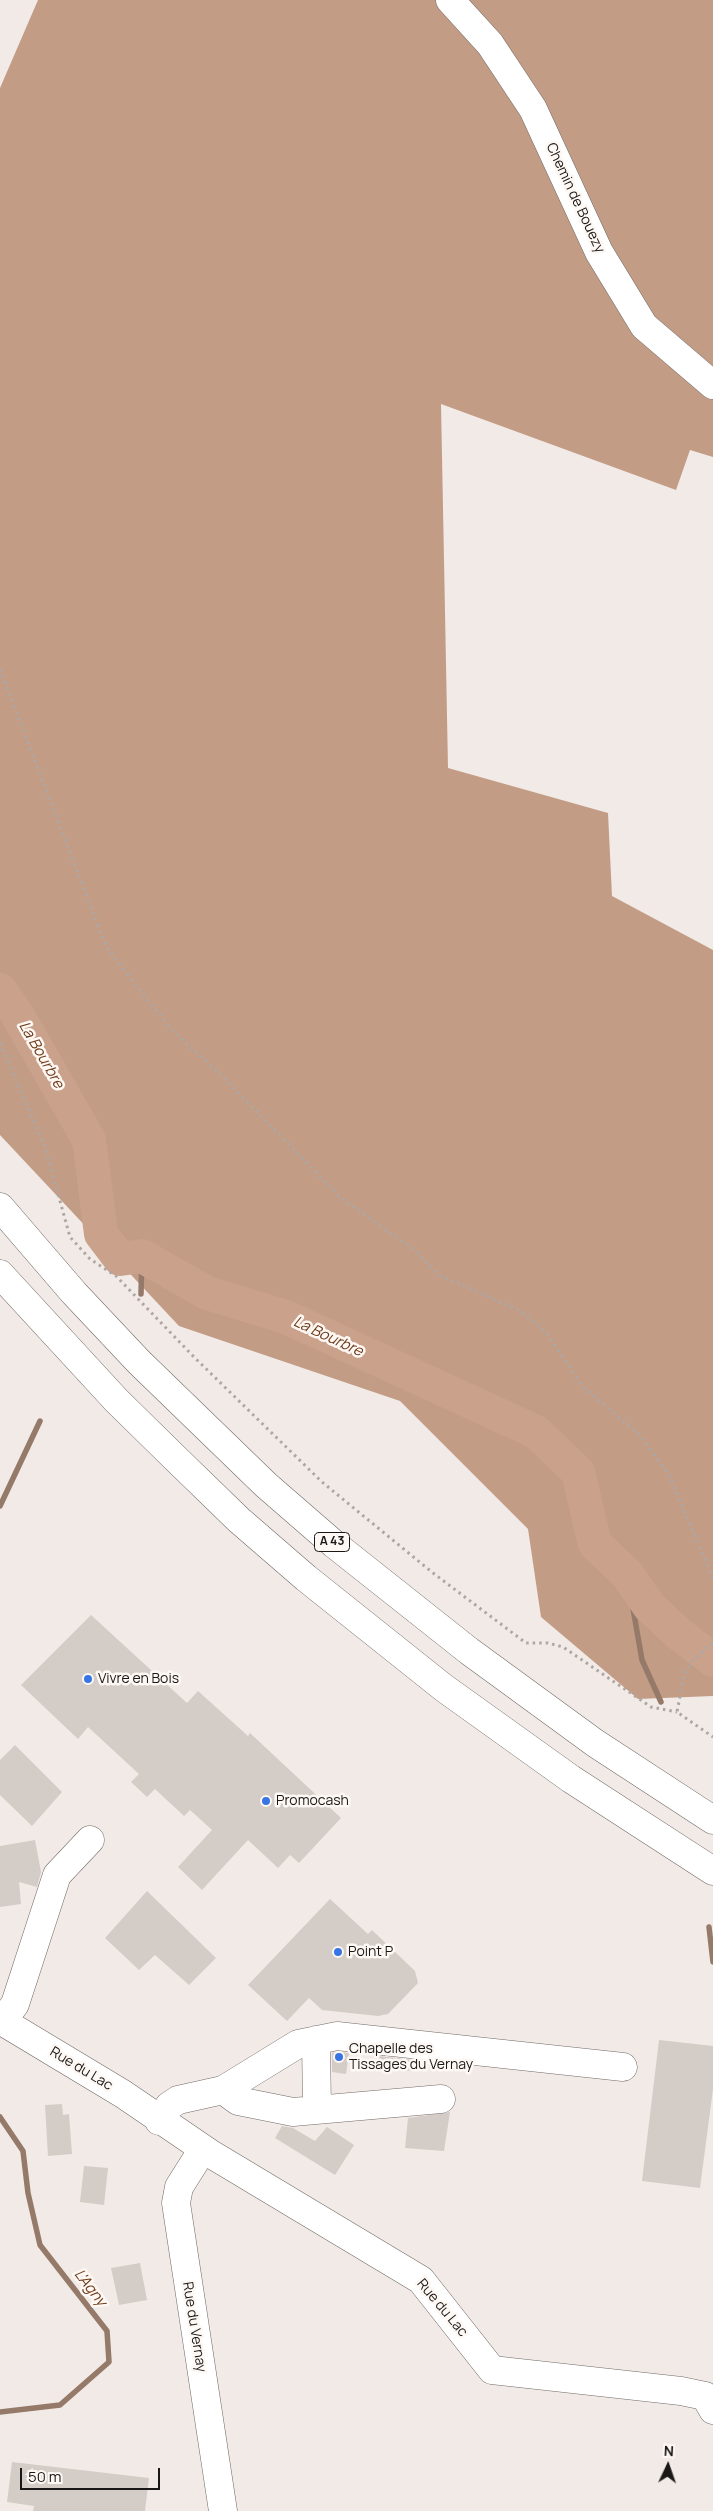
<!DOCTYPE html>
<html>
<head>
<meta charset="utf-8">
<style>
	body { margin:0 }
	#map { position:relative; width:713px; height:2511px; overflow:hidden; background:#f2eae6; font-family:Manrope,sans-serif }
	canvas { display:block }
	.north { position:absolute; left:643px; top:2441px; width:50px; height:50px; -webkit-text-stroke:4px #fef8f4; paint-order:stroke; rotate:3deg; font-size:14px; font-weight:700; line-height:20px; text-align:center; color:#1a1816 }
	.north::after { content:''; display:block; margin:auto; width:18px; height:22px; background:#1a1816; clip-path:polygon(50% 0,100% 100%,50% 72%,0 100%) }
	.scale { position:absolute; left:20px; top:2468px; width:140px; height:22px; box-sizing:border-box; border:2px solid #1a1816; border-top:0; padding-left:6px; font-size:15px; line-height:18px; white-space:nowrap; color:#1a1816; -webkit-text-stroke:4px #fef8f4; paint-order:stroke }
</style>
</head>
<body>
<div id="map">
<canvas width="713" height="2511"></canvas>
<div class="north">N</div>
<div class="scale">50 m</div>
</div>
<script>
const ctx = document.querySelector('canvas').getContext('2d');
ctx.lineJoin = 'round';
function fillPath(path, color) {
  ctx.fillStyle = color;
  ctx.fill(path, 'evenodd');
}
function shape(rows) {
  const path = new Path2D();
  for (const r of rows) {
    path.moveTo(r[0], r[1]);
    for (let i = 2; i < r.length; i += 2) path.lineTo(r[i], r[i + 1]);
  }
  return path;
}
function strokePath(path, color, width, dash) {
  ctx.strokeStyle = color;
  ctx.lineWidth = width;
  ctx.lineCap = dash ? 'butt' : 'round';
  ctx.setLineDash(dash || []);
  ctx.stroke(path);
}
function write(font, color, halo, rows, align = 'center') {
  ctx.font = font + ' Manrope,sans-serif';
  ctx.lineWidth = 5;
  ctx.setLineDash([]);
  ctx.textBaseline = 'middle';
  ctx.strokeStyle = halo;
  ctx.fillStyle = color;
  for (const [text, x, y, turn = 0] of rows) {
    ctx.save();
    ctx.translate(x, y);
    ctx.rotate((+turn || 0) * Math.PI / 180);
    ctx.textAlign = isNaN(turn) ? turn : align;
    if (halo) ctx.strokeText(text, 0, 0);
    ctx.fillText(text, 0, 0);
    ctx.restore();
  }
}
fillPath(shape([
	[38,0,713,0,713,457,690,450,676,490,441,404,448,768,608,813,612,896,713,950,713,1696,638,1699,541,1617,528,1529,400,1401,179,1326,0,1135,0,88]
]), '#c39c86');
strokePath(shape([
	[141,1294,142,1256],
	[0,1506,40,1421],
	[627,1574,642,1660,661,1702],
	[709,1927,713,1962],
	[0,2117,23,2151,28,2193,40,2245,107,2331,109,2362,60,2405,0,2412]
]), '#957969', 5.5);
strokePath(shape([
	[0,990,17,1014,89,1140,101,1234,120,1259,142,1256,207,1293,286,1317,536,1432,578,1472,595,1544,627,1574,649,1606,679,1634,713,1660]
]), '#caa28c', 34);
fillPath(shape([
	[91,1615,187,1703,198,1691,248,1736,250,1733,341,1818,299,1863,290,1855,278,1868,248,1840,202,1890,178,1867,212,1830,190,1810,184,1816,155,1789,147,1797,131,1782,139,1774,88,1727,78,1739,21,1685],
	[15,1745,62,1792,32,1826,0,1795,0,1760],
	[35,1840,41,1872,37,1887,19,1882,21,1904,0,1907,0,1846],
	[147,1891,216,1958,189,1985,155,1955,139,1970,105,1938],
	[330,1899,368,1934,372,1930,415,1971,418,1983,388,2014,378,2016,322,2010,309,1998,287,2021,248,1985],
	[659,2040,713,2046,713,2089,700,2188,642,2181],
	[338,2052,349,2053,346,2074,332,2072,332,2053],
	[378,2056,414,2060,412,2071,377,2066],
	[62,2104,63,2115,69,2114,72,2154,48,2156,45,2105],
	[450,2112,444,2151,405,2148,408,2118],
	[282,2126,293,2128,315,2141,327,2127,354,2145,335,2175,275,2138],
	[84,2166,108,2168,104,2205,80,2202],
	[140,2263,147,2300,119,2305,111,2268],
	[12,2462,149,2478,145,2511,33,2511,34,2506,7,2502]
]), '#d4ccc7');
const minor = shape([
	[450,0,490,44,533,109,599,252,644,326,713,385],
	[0,2020,123,2094,211,2154,421,2280,492,2370,681,2391,705,2396,713,2410],
	[2,2022,15,2004,57,1875,90,1840],
	[316,2040,317,2110],
	[223,2090,238,2101,293,2112,441,2099],
	[159,2121,169,2106,178,2100,223,2090,298,2044,337,2036,623,2067],
	[203,2149,179,2187,176,2203,223,2511]
]);
const highway = shape([
	[0,1207,74,1293,139,1362,266,1485,334,1544,469,1651,595,1743,713,1820],
	[0,1274,116,1400,172,1455,239,1520,306,1578,444,1688,571,1779,713,1871]
]);
strokePath(minor, '#716a66', 29);
strokePath(highway, '#716a66', 29);
strokePath(shape([
	[0,669,106,947,171,1029,218,1072,340,1197,414,1250,439,1275,521,1311,545,1331,583,1387,640,1435,669,1475,713,1578],
	[0,1043,45,1147,70,1237,90,1259,116,1276,194,1357,322,1482,433,1573,526,1643,548,1643,563,1647,651,1707,677,1712],
	[713,1643,693,1660,684,1676,677,1712,713,1737]
]), '#ada7a4', 3, [2.5, 4]);
strokePath(minor, '#fff', 28);
strokePath(highway, '#fff', 28);
for (const [x, y, r, color] of [
	[88,1679,5,"#3775e4"],
	[266,1801,5,"#3775e4"],
	[338,1952,5,"#3775e4"],
	[339,2057,5,"#3775e4"]
]) {
  const dot = new Path2D();
  dot.arc(x, y, r, 0, 2 * Math.PI);
  ctx.fillStyle = color;
  ctx.fill(dot);
  strokePath(dot, '#fef8f4', 2);
}
for (const [x, y, w] of [
	[332,1542,35]
]) {
  const box = new Path2D();
  box.roundRect(x - w / 2, y - 9.5, w, 19, 4);
  ctx.fillStyle = '#fef8f4';
  ctx.fill(box);
  strokePath(box, '#1a1816', 1);
}
write('bold 12px', '#1a1816', null, [
	["A 43",332,1542]
]);
write('14px', '#1a1816', '#fef8f4', [
	["Chemin de Bouezy",575,198,65],
	["Rue du Lac",81,2069,31],
	["Rue du Lac",442,2308,50],
	["Rue du Vernay",194,2327,81]
]);
write('14px', '#1a1816', '#fef8f4', [
	["Vivre en Bois",98,1679],
	["Promocash",276,1801],
	["Point P",348,1952],
	["Chapelle des",349,2049],
	["Tissages du Vernay",349,2065]
], 'left');
write('italic 15px', '#6f3b19', '#fef8f4', [
	["La Bourbre",41,1055,60],
	["La Bourbre",328,1337,25],
	["L'Agny",90,2288,52]
]);
</script>
</body>
</html>
